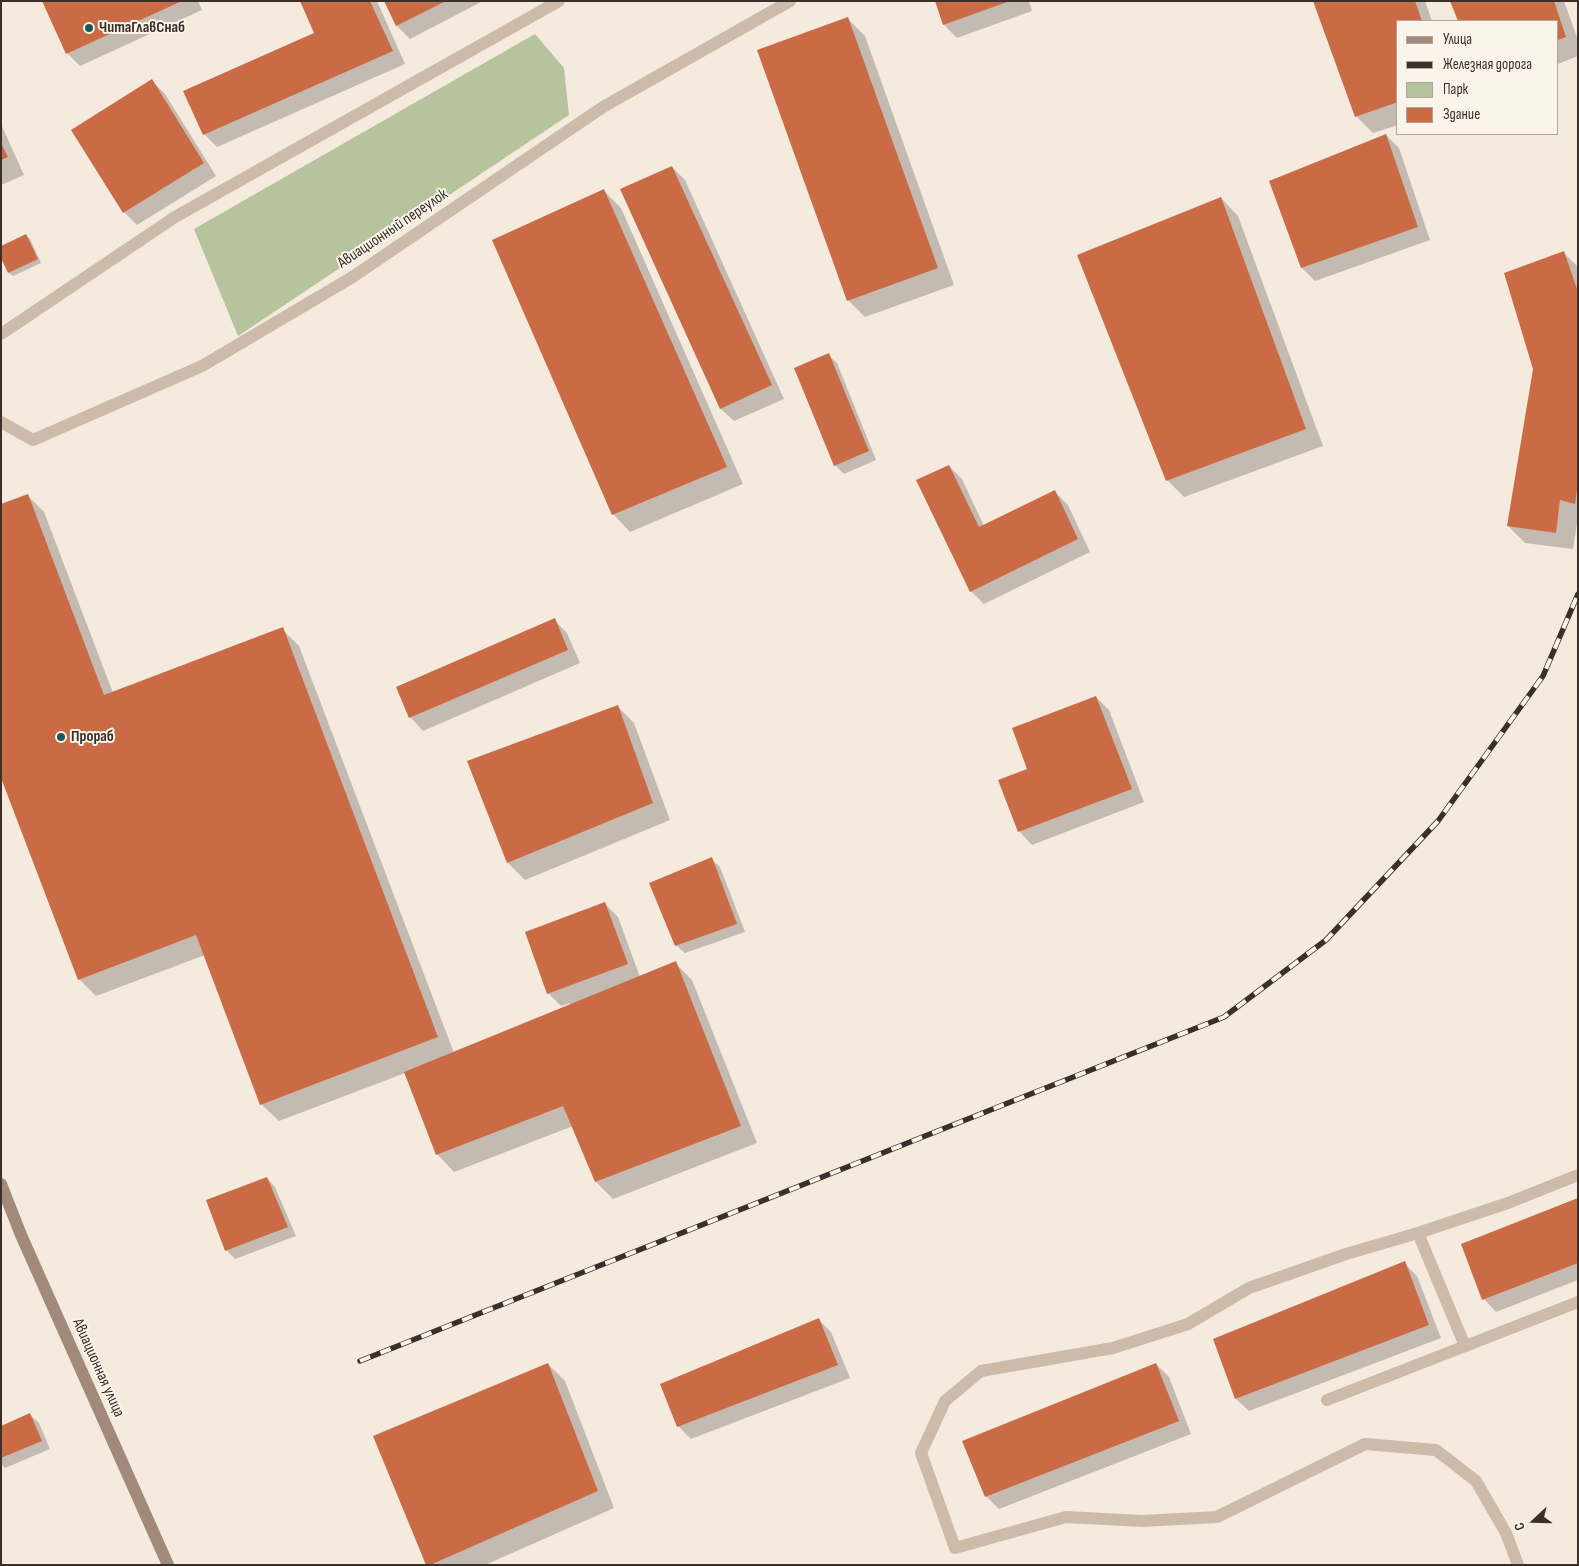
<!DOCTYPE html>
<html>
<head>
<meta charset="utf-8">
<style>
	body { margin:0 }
	#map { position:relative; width:1579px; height:1566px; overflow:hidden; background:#f4eade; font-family:"Sofia Sans Condensed",sans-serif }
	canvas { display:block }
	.frame { position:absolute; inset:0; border:2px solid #3a2f29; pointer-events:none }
	.legend { position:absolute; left:1396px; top:20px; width:162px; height:115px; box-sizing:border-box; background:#fbf4eb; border:1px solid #aea59d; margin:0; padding:6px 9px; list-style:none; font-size:15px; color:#3a2f29 }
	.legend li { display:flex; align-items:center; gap:10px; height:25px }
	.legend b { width:25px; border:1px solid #aea59d }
	.north { position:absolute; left:1509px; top:1496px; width:50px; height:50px; -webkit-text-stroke:4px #fbf4eb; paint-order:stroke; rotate:249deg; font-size:14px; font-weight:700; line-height:20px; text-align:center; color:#3a2f29 }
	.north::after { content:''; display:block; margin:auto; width:18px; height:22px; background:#3a2f29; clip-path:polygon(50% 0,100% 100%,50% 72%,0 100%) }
</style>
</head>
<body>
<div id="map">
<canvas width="1579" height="1566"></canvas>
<div class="frame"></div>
<ul class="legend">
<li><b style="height:6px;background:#a18a7a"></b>Улица</li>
<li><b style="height:6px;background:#3a2f29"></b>Железная дорога</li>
<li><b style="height:14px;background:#b5c49d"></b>Парк</li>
<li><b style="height:14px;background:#cb6b45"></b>Здание</li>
</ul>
<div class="north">С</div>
</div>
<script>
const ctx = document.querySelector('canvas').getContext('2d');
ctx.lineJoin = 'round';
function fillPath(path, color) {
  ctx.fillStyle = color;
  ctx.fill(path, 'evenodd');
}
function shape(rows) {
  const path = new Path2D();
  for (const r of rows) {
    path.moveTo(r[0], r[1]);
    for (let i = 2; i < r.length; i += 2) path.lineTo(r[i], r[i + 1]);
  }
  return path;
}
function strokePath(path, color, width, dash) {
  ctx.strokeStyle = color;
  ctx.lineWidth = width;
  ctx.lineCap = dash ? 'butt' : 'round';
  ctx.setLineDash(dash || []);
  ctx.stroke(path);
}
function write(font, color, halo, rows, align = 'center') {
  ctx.font = font + ' "Sofia Sans Condensed",sans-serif';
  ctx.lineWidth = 4;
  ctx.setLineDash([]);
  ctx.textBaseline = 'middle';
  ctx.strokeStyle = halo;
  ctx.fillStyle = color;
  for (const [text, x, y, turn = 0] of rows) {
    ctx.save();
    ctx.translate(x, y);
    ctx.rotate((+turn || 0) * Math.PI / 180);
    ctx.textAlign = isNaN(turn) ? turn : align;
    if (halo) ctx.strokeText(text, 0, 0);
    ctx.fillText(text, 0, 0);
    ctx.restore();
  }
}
fillPath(shape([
	[535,34,564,68,569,115,238,336,194,229]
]), '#b5c49d');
fillPath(shape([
	[43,1,198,1,202,10,80,66,67,53],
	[301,1,377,1,405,64,217,147,204,134,316,34],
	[385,1,483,1,410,39,397,26],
	[936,1,1029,1,1032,11,957,38,944,25],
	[1315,1,1425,1,1432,21,1398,21,1398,125,1373,133,1356,116],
	[1452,1,1564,1,1578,40,1578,56,1558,64,1558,21,1459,21],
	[848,19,865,36,954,285,865,317,848,300],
	[152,81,165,94,216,176,137,225,124,212],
	[1,124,24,175,1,185],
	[1386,135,1399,148,1430,240,1315,281,1302,268,1271,181],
	[672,167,685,180,784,399,734,421,721,409],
	[604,191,621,208,743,484,630,532,613,514,494,240],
	[1221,198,1238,216,1323,446,1184,497,1167,480],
	[26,235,30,239,41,263,13,276,9,273,1,255],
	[1564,253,1578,267,1578,517,1573,549,1525,543,1508,526],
	[828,355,837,363,876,460,844,474,835,465],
	[949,466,962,479,984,526,1055,492,1068,505,1090,552,984,604,971,591],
	[27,495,44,512,113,693,282,629,299,646,454,1053,570,1005,570,1003,561,1006,548,993,605,904,618,917,640,977,675,963,692,980,757,1143,613,1199,596,1182,573,1126,454,1172,437,1154,405,1073,279,1121,261,1104,205,955,96,996,79,979],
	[554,620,567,633,580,663,423,731,411,718,398,688],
	[1096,697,1109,710,1144,802,1032,845,1020,832,1000,781,1029,770],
	[617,706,634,723,670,820,525,880,508,863],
	[711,859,720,867,745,932,685,953,676,945],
	[267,1178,275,1187,296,1236,235,1259,227,1251,207,1201],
	[1578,1199,1578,1280,1496,1312,1484,1299,1462,1245],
	[1404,1263,1417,1276,1441,1338,1249,1411,1236,1399],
	[818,1319,831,1332,850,1378,691,1439,678,1426],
	[548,1364,565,1381,614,1508,485,1565,428,1565],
	[1156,1364,1169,1377,1191,1434,999,1509,986,1496],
	[30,1415,39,1423,50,1449,5,1468,1,1464,1,1427]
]), '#0003');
fillPath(shape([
	[42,1,182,1,66,54],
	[300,1,370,1,393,51,203,135,183,91,314,33],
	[384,1,446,1,396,26],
	[935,1,1010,1,943,25],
	[1313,1,1415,1,1422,21,1398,21,1398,102,1355,117],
	[1450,1,1554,1,1566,37,1558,40,1558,21,1458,21],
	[848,17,938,268,847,301,757,50],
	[152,79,204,163,123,213,71,130],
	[1386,134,1418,227,1301,268,1269,181],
	[1,143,8,157,1,160],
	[672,166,772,385,720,409,620,189],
	[604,189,727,467,612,515,492,240],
	[1221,197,1306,429,1166,481,1077,255],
	[26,234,38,259,8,273,1,258,1,246],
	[1564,251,1578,292,1578,482,1575,504,1560,500,1556,533,1507,526,1533,369,1504,273],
	[829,353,869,451,834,466,794,368],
	[949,465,979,527,1055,490,1078,539,970,592,916,480],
	[28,494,104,695,283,627,438,1037,260,1105,196,935,78,980,1,778,1,504],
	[555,618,568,650,409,718,396,687],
	[1096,696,1132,789,1018,832,998,780,1027,769,1012,728],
	[618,705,653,803,507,863,467,761],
	[712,857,737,924,675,946,649,883],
	[605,902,628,964,547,994,525,932],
	[676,961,741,1126,595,1182,563,1106,436,1155,404,1072],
	[267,1177,288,1227,225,1251,206,1200],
	[1578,1198,1578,1263,1482,1300,1461,1244],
	[1405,1261,1429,1325,1235,1399,1213,1339],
	[819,1318,838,1365,677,1427,660,1384],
	[548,1363,598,1491,430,1565,426,1565,373,1436],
	[1156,1363,1179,1421,985,1497,962,1441],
	[30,1413,42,1441,1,1458,1,1426]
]), '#cb6b45');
strokePath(shape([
	[1418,1233,1465,1346],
	[1327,1400,1578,1302],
	[1518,1565,1506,1533,1476,1481,1436,1450,1365,1444,1217,1517,1142,1521,1066,1517,955,1548,921,1453,945,1401,981,1371,1113,1348,1188,1324,1249,1288,1346,1254,1418,1233,1508,1203,1578,1175]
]), '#cdbba9', 12);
strokePath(shape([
	[1,334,175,217,559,1],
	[1,422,33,440,202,366,351,278,603,107,790,1]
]), '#cdbba9', 12);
strokePath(shape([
	[1,1184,21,1235,168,1565]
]), '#a18a7a', 12);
const rail = shape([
	[360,1361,1224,1017,1326,940,1438,821,1543,676,1578,594]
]);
strokePath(rail, '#3a2f29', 5.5);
strokePath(rail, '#fbf4eb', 4, [11]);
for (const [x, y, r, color] of [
	[89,28,5,"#1c575d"],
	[61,737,5,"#1c575d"]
]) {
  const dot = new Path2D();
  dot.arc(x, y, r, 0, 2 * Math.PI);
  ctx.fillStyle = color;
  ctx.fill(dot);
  strokePath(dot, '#fbf4eb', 2);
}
write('bold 16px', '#3a2f29', '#fbf4eb', [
	["ЧитаГлавСнаб",99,28],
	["Прораб",71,737]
], 'left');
write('16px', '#3a2f29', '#fbf4eb', [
	["Авиационный переулок",393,229,-34],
	["Авиационная улица",98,1368,66]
]);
</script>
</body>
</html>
